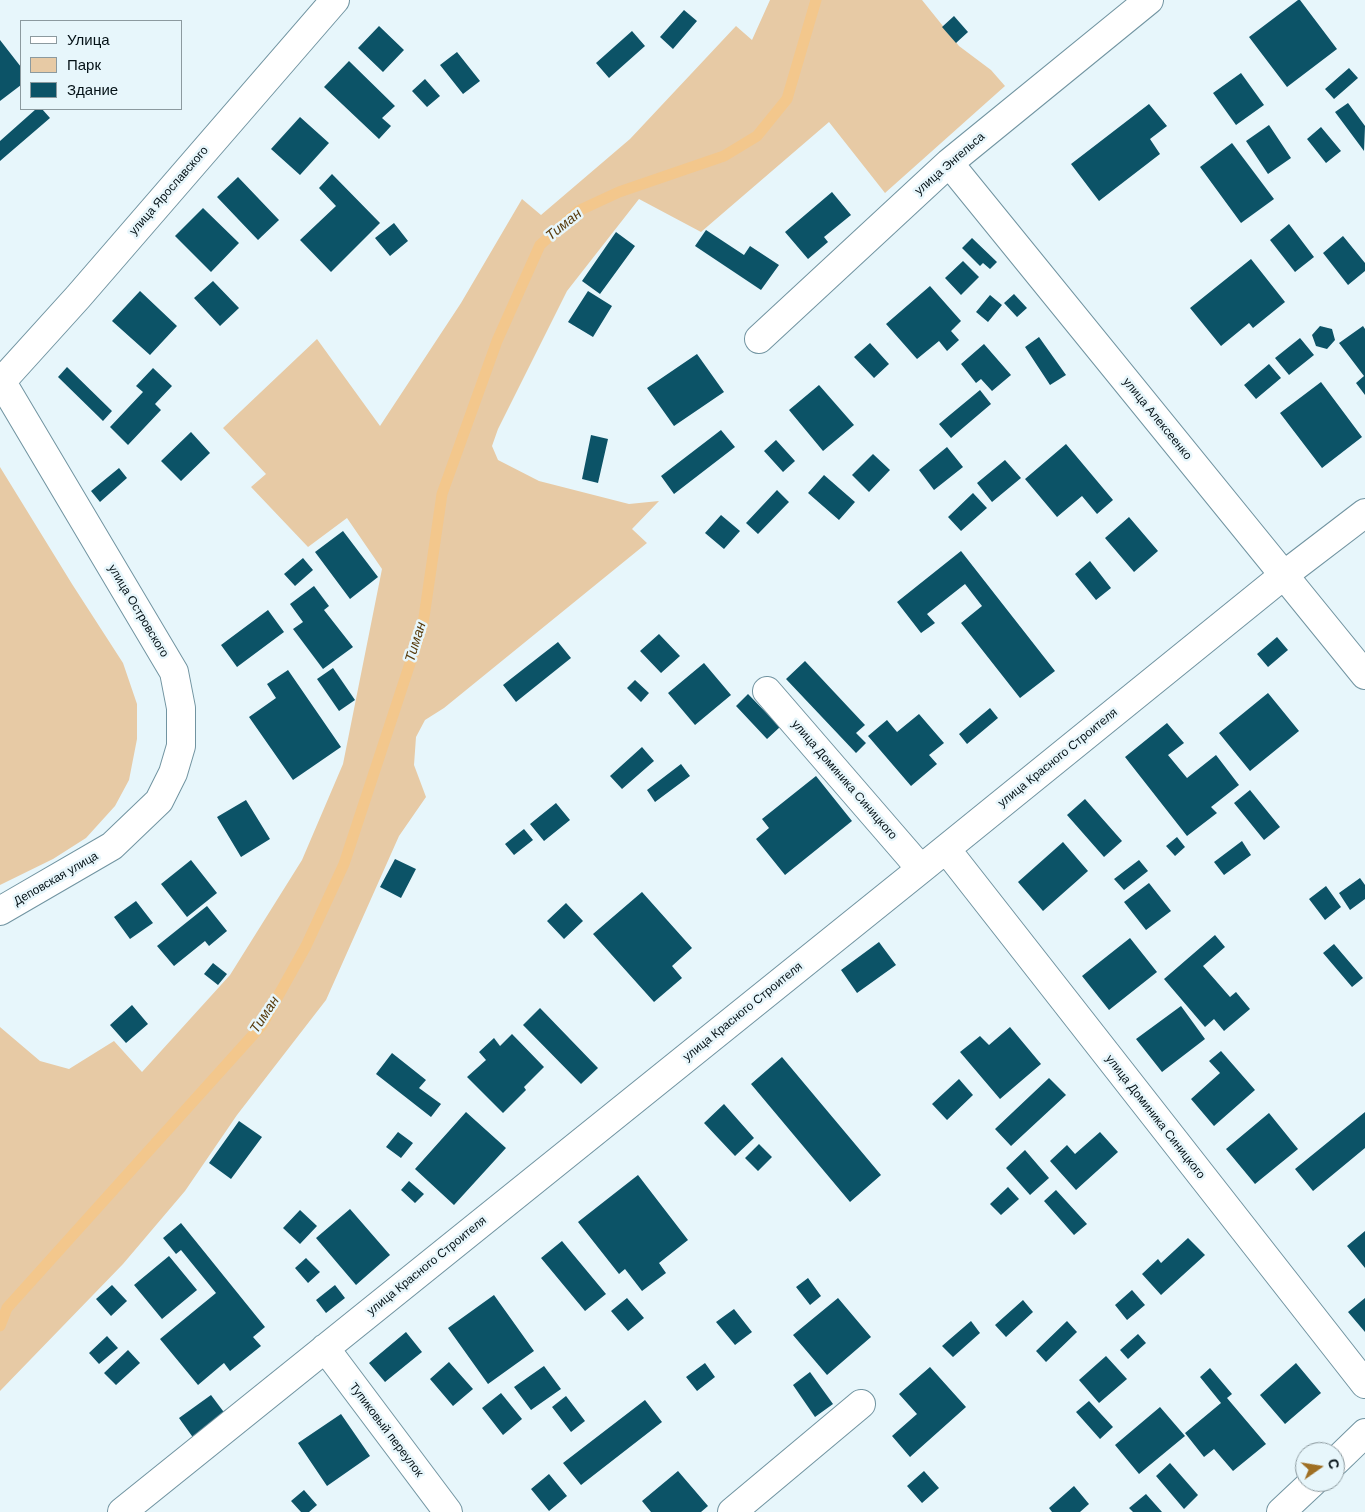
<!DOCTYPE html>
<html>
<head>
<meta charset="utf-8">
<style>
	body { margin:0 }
	#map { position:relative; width:1365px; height:1512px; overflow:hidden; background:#e7f6fb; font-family:Helvetica,sans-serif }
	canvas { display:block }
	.legend { position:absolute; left:20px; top:20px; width:162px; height:90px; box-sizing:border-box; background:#e7f6fb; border:1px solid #8c9a9f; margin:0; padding:6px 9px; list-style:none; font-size:15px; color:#041116 }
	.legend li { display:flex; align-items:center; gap:10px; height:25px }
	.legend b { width:25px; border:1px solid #8c9a9f }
	.north { position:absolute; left:1295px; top:1442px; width:50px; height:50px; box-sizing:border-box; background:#e7f6fb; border:1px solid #8c9a9f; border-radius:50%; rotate:77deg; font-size:14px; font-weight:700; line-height:20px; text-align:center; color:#041116 }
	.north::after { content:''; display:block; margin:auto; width:18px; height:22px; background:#9f6f23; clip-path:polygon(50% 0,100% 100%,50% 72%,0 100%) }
</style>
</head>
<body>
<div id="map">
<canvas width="1365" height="1512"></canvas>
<ul class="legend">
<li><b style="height:6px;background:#fff"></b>Улица</li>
<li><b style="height:14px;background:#e7caa5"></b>Парк</li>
<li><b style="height:14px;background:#0c5367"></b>Здание</li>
</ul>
<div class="north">С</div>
</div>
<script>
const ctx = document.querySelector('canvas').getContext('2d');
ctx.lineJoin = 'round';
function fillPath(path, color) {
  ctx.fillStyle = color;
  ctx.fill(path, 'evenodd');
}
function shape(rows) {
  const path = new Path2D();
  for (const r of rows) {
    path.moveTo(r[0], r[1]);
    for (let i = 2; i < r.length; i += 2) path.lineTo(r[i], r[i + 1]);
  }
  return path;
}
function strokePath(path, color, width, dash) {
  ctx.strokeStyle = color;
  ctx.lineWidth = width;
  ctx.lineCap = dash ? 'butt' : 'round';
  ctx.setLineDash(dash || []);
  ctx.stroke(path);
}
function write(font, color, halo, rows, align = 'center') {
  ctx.font = font + ' Helvetica,sans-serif';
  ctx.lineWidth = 5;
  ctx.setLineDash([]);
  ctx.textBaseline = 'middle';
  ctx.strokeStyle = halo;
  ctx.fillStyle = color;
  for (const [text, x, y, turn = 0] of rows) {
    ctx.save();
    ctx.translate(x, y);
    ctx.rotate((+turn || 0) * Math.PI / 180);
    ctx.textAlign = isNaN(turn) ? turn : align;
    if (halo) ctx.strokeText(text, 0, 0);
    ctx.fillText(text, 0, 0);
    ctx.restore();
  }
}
fillPath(shape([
	[770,0,922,0,959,46,991,70,1005,86,885,193,829,122,701,232,639,199,567,291,498,429,492,446,498,460,539,481,629,504,659,501,632,529,647,543,444,708,425,720,416,737,414,765,426,797,399,836,326,1000,237,1115,185,1191,123,1264,0,1391,0,1027,40,1061,69,1069,114,1041,142,1072,230,975,302,860,343,764,382,569,347,518,308,547,251,487,266,474,223,428,317,339,380,426,461,303,522,199,541,215,630,139,736,26,752,40],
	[0,467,72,584,123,663,137,704,137,739,129,780,115,806,86,838,53,859,0,885]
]), '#e7caa5');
strokePath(shape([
	[0,1326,7,1308,262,1025,306,946,344,864,423,624,442,494,497,341,540,245,578,211,619,192,724,156,757,136,787,99,816,0]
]), '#f3c78c', 11);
fillPath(shape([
	[1298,0,1300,0,1337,49,1287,87,1249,37],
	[684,10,697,21,673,49,660,37],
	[954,16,968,32,956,43,942,27],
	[379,26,404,50,383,72,358,48],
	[632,31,645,46,609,78,596,63],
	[0,40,21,67,21,85,0,101],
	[457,52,480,81,463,94,440,65],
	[349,61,395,106,382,118,391,126,379,139,324,87],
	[1349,68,1358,78,1334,99,1325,89],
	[1241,73,1264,105,1236,125,1213,93],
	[425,79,440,96,427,107,412,91],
	[1348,103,1365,126,1364,151,1335,112],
	[1149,104,1167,126,1150,139,1160,154,1099,201,1071,164],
	[36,109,42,109,50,118,0,161,0,141],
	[300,117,329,143,300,175,271,149],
	[1269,125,1291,158,1268,174,1246,141],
	[1321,127,1341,151,1326,163,1307,139],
	[1232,143,1274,199,1241,223,1200,167],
	[332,174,380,223,331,272,300,240,336,206,319,188],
	[238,177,279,220,258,240,217,197],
	[832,192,851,215,824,237,828,242,808,259,785,232],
	[203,208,239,243,211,272,175,236],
	[394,223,408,241,390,256,375,238],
	[1289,224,1314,257,1295,272,1270,240],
	[706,230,744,255,750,246,779,265,761,290,695,246],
	[616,232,635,246,600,294,582,281],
	[1343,236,1365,263,1365,271,1348,285,1323,253],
	[972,238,997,262,990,269,983,263,980,266,962,248],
	[1251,259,1285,302,1253,328,1249,323,1221,346,1190,308],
	[963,261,979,277,961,295,945,278],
	[213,281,239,308,220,326,194,298],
	[930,286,961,321,951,331,959,340,947,351,939,341,917,359,886,324],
	[140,291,177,326,150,355,112,321],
	[588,291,612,306,593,337,568,322],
	[1014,294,1027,308,1017,317,1004,303],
	[990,295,1002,305,988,322,976,312],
	[1320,326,1332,329,1335,340,1327,349,1316,346,1312,335],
	[1363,326,1365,329,1365,395,1356,383,1364,376,1339,343],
	[1039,337,1066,375,1050,385,1025,347],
	[1300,338,1314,355,1289,375,1275,358],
	[870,343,889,364,874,378,854,357],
	[984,344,1011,375,992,391,981,379,976,383,961,364],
	[697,354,724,392,674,426,647,388],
	[1269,364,1281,378,1256,399,1244,385],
	[67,367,112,411,103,421,58,377],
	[153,368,172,386,155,404,161,410,128,445,110,427,143,392,136,386],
	[1321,382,1362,437,1322,468,1280,413],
	[819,385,854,425,823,451,789,410],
	[980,390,991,404,951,438,939,424],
	[721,430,735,447,674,494,661,476],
	[191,432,210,453,181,481,161,461],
	[591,435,608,439,598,483,582,479],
	[776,440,795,461,783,472,764,451],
	[1066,444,1113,500,1097,514,1082,496,1057,517,1025,479],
	[947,447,963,467,934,490,919,470],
	[873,454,890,470,869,492,852,475],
	[1005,460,1021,478,992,502,977,483],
	[119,468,127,478,100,502,91,491],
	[824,475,855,502,839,520,808,493],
	[777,490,789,502,758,534,746,523],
	[973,493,987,508,961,531,948,517],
	[721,515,740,531,724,549,705,533],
	[1129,517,1158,551,1134,572,1105,538],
	[343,531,378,577,350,599,315,552],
	[961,551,1055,671,1020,698,961,623,982,606,965,584,927,614,935,623,921,633,897,602],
	[303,558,313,570,295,586,284,574],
	[1090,561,1111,588,1096,600,1075,574],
	[314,586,329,606,324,610,353,647,323,669,293,629,303,622,290,604],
	[268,610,284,632,237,667,221,645],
	[659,634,680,656,661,673,640,651],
	[1277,637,1288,650,1268,667,1257,654],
	[558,642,571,658,516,702,503,685],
	[805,661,865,725,856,733,866,743,856,753,786,679],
	[704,663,731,695,695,725,668,693],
	[333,668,355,700,339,711,317,679],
	[288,670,341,747,293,780,249,717,276,698,267,684],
	[635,680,649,693,641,702,627,688],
	[1268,693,1299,731,1250,771,1219,733],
	[748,694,780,727,767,739,736,706],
	[990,708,998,718,967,744,959,734],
	[919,714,944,743,929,755,937,764,911,786,868,736,887,720,897,732],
	[1167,723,1184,743,1168,755,1187,778,1216,755,1239,785,1211,807,1217,813,1187,836,1125,757],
	[642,747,654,761,622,789,610,776],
	[681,764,690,776,655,802,647,790],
	[816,776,852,821,785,875,756,839,769,828,762,819],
	[1250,790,1280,827,1264,840,1234,803],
	[1085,799,1122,841,1104,857,1067,815],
	[246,800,270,839,241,857,217,817],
	[556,803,570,820,544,841,530,824],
	[524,829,533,840,514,855,505,844],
	[1177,837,1185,847,1175,856,1166,846],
	[1242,841,1251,855,1224,875,1214,862],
	[1063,842,1088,871,1043,911,1018,882],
	[395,859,416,869,401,898,380,887],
	[191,860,217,893,187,917,161,884],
	[1139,860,1148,871,1124,890,1114,879],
	[1360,878,1365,885,1365,899,1350,910,1339,893],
	[1149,883,1171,911,1146,930,1124,902],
	[1326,886,1341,907,1325,920,1309,899],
	[642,892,692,948,672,966,682,978,654,1002,593,934],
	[136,901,153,923,130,939,114,917],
	[566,903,583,921,564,939,547,921],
	[207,906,227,931,209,946,205,941,174,966,157,946],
	[1215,935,1225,947,1203,966,1230,997,1236,992,1250,1009,1224,1031,1214,1019,1205,1027,1164,979],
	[1130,938,1157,972,1109,1010,1082,976],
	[879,942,896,965,857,993,841,970],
	[1334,944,1363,978,1352,987,1323,953],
	[213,963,227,974,218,985,204,974],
	[132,1005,148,1024,126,1043,110,1025],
	[1181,1006,1205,1039,1162,1072,1136,1039],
	[540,1008,598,1068,581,1084,523,1025],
	[1010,1027,1041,1064,1000,1099,960,1052,980,1036,989,1045],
	[512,1034,544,1067,524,1087,526,1090,503,1113,467,1077,486,1060,479,1052,494,1038,500,1046],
	[1221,1051,1255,1090,1214,1126,1191,1099,1220,1073,1209,1061],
	[392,1053,426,1080,419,1088,441,1104,431,1117,376,1074],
	[782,1057,881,1175,850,1202,751,1084],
	[1049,1078,1066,1095,1011,1146,995,1129],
	[959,1079,973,1095,947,1120,932,1104],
	[724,1104,754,1138,735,1156,704,1123],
	[466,1112,506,1148,454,1205,415,1169],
	[1365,1112,1365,1148,1313,1191,1295,1169],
	[1269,1113,1298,1149,1255,1184,1226,1149],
	[239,1121,262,1137,231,1179,209,1163],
	[398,1132,413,1143,401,1158,386,1147],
	[1100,1132,1118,1152,1076,1190,1050,1161,1067,1145,1075,1154],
	[759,1144,772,1157,758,1171,745,1158],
	[1025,1150,1049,1178,1030,1195,1006,1168],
	[638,1175,688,1240,659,1263,666,1273,642,1291,625,1269,619,1274,578,1222],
	[409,1181,424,1194,415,1203,401,1190],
	[1008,1187,1019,1199,1001,1215,990,1204],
	[1056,1190,1087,1224,1074,1235,1044,1201],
	[350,1209,390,1255,356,1285,316,1238],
	[300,1210,317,1226,300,1244,283,1228],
	[181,1223,265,1327,253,1337,261,1346,230,1371,224,1363,198,1385,160,1339,216,1293,181,1250,176,1254,163,1238],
	[1365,1231,1365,1268,1347,1246],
	[1188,1238,1205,1255,1161,1295,1142,1274,1158,1259,1161,1263],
	[562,1241,606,1294,585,1311,541,1258],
	[169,1256,197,1290,162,1319,134,1285],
	[306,1258,320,1272,308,1283,295,1268],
	[808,1278,821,1296,810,1305,796,1287],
	[112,1285,127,1301,111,1316,96,1299],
	[335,1285,345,1298,326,1313,316,1300],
	[1132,1290,1145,1305,1127,1320,1115,1305],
	[494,1295,534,1351,488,1384,448,1328],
	[627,1298,644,1318,628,1331,611,1311],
	[838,1298,871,1337,827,1375,793,1335],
	[1365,1298,1365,1332,1348,1312],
	[1023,1300,1033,1312,1006,1337,995,1325],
	[734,1309,752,1332,735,1345,716,1322],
	[971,1321,980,1333,953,1357,942,1346],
	[1067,1321,1077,1332,1046,1362,1036,1351],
	[406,1332,422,1352,385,1382,369,1363],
	[1138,1334,1146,1343,1128,1359,1120,1350],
	[107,1336,118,1348,99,1364,89,1353],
	[128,1350,140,1363,116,1385,104,1373],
	[1106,1356,1127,1379,1099,1403,1079,1380],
	[449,1362,473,1389,453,1406,430,1379],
	[705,1363,715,1377,697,1391,686,1377],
	[1296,1363,1321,1393,1285,1424,1260,1395],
	[544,1366,561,1389,531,1410,514,1387],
	[930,1367,966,1407,910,1457,892,1436,917,1414,899,1394],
	[1210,1368,1232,1394,1227,1398,1266,1444,1233,1471,1214,1449,1204,1457,1185,1433,1221,1403,1200,1377],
	[810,1372,833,1404,815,1417,793,1385],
	[501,1393,522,1419,503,1435,482,1408],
	[211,1395,229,1419,197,1443,179,1418],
	[566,1396,585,1421,571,1432,552,1407],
	[645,1400,662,1422,581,1485,563,1463],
	[1089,1401,1113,1427,1100,1439,1076,1412],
	[1160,1407,1185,1436,1139,1474,1115,1445],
	[341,1414,370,1456,327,1486,298,1443],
	[1170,1463,1198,1495,1184,1509,1156,1476],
	[678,1471,708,1506,701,1512,651,1512,642,1501],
	[924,1471,939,1488,922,1503,907,1486],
	[549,1474,567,1496,549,1511,531,1489],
	[1074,1486,1089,1504,1080,1512,1052,1512,1049,1508],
	[304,1490,317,1505,309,1512,301,1512,291,1501],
	[1146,1494,1162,1512,1133,1512,1129,1508]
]), '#0c5367');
const minor = shape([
	[949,163,1365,675],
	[759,339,949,163,1149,0],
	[0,379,174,672,181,708,181,746,173,773,159,801,112,846,0,911],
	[2,381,78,297,335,0],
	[767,691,921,869],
	[946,849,1365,1384],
	[325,1348,448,1512],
	[1335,1462,1365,1433],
	[122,1512,921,869,1284,575,1365,513],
	[732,1512,861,1404],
	[1281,1512,1313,1482]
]);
strokePath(minor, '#7194a1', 30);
strokePath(minor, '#fff', 28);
write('12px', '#041116', '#e7f6fb', [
	["улица Энгельса",950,164,-41],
	["улица Ярославского",169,191,-49],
	["улица Алексеенко",1157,419,51],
	["улица Островского",138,611,59],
	["улица Красного Строителя",1058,758,-39],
	["улица Доминика Синицкого",844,780,49],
	["Деповская улица",56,879,-30],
	["улица Красного Строителя",743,1012,-39],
	["улица Доминика Синицкого",1155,1117,52],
	["улица Красного Строителя",427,1266,-39],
	["Тупиковый переулок",386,1430,53]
]);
write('italic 14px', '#583b0c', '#e7f6fb', [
	["Тиман",564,225,-39],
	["Тиман",416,642,-73],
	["Тиман",265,1015,-57]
]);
</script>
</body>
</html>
